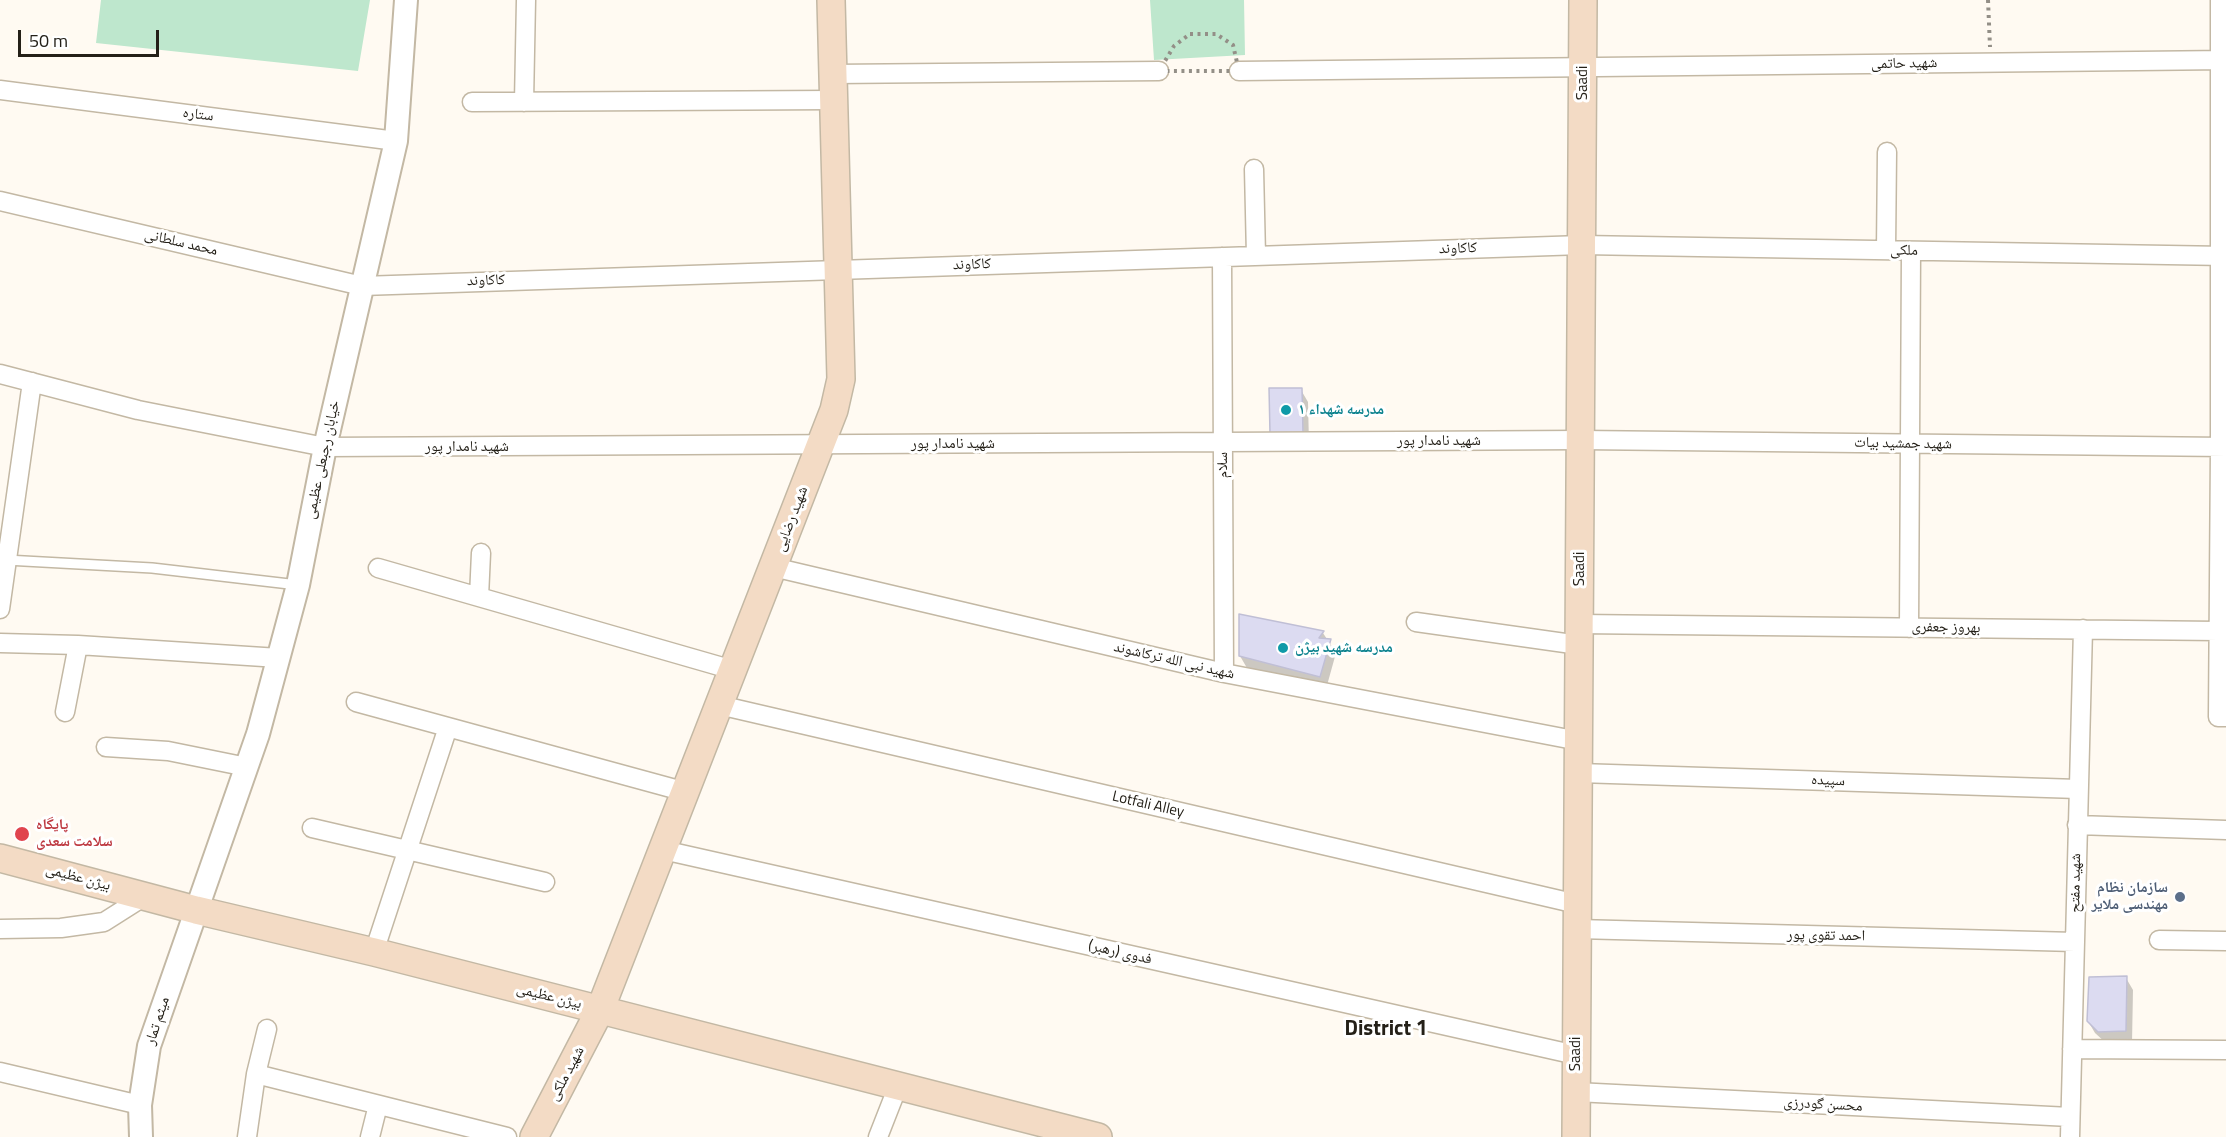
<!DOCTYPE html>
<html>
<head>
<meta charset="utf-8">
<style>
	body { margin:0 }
	#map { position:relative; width:2226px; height:1137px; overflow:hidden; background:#fffaf2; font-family:"Titillium Web",sans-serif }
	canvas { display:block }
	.scale { position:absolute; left:18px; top:30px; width:141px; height:27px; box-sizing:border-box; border:3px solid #242018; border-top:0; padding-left:8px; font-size:18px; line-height:21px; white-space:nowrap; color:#242018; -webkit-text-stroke:4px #fff; paint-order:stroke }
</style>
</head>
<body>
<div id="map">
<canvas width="2226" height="1137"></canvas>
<div class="scale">50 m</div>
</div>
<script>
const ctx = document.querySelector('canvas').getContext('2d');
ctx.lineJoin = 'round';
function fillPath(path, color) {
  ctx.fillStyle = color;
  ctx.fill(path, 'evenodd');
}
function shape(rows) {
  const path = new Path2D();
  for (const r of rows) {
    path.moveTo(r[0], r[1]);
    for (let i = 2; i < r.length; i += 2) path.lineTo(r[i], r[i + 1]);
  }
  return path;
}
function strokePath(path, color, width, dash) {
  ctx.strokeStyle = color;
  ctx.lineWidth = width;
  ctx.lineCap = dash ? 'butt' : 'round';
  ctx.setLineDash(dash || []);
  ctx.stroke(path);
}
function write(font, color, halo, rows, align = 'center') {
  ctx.font = font + ' "Titillium Web","Noto Naskh Arabic",sans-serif';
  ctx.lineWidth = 6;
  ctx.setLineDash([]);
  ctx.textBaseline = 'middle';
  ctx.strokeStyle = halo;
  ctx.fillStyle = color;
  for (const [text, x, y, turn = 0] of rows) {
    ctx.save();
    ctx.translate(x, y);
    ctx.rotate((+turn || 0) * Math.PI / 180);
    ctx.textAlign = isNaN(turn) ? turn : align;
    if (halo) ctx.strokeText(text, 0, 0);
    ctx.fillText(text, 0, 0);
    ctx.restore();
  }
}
fillPath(shape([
	[101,0,370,0,358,71,96,43],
	[1150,0,1244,0,1245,55,1154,60]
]), '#bee7cd');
fillPath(shape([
	[1301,390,1308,402,1309,444,1278,445],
	[1240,616,1323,633,1336,653,1326,689,1247,668,1240,656],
	[2126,978,2133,990,2132,1043,2106,1043,2095,1033,2088,1021]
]), '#0003');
const building = shape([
	[1269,388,1302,388,1303,433,1270,434,1269,388],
	[1239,614,1324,631,1319,638,1331,639,1320,677,1239,656,1239,614],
	[2127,976,2126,1031,2098,1032,2087,1021,2089,977,2127,976]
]);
fillPath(building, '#dcdbf1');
strokePath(building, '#c0bfd5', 1.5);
const service = shape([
	[6,560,152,568,298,585]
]);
const minor = shape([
	[2220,0,2220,447,2218,717,2226,717],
	[1239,71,2226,60],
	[833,74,1159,71],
	[0,90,396,141],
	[472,102,833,100],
	[524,102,526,0],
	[1254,169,1256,256],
	[0,201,362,286,1582,245,2226,256],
	[1886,250,1887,152],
	[1222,257,1224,673],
	[0,374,138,410,325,447,1581,440,2226,447],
	[773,567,1224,673,1579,741],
	[378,568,733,670],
	[479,597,481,553],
	[0,609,32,382],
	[1416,622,1579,645],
	[1579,624,2218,631],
	[1909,628,1911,251],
	[0,643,78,645,279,658],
	[356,702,686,792],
	[719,705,1577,904],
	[65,712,78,645],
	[106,747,168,751,247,767],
	[1579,773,2078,789],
	[2077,825,2226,830],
	[312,828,545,882],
	[663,850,1576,1055],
	[0,929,61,928,104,922,145,896],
	[1577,929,2075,942],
	[2159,940,2226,941],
	[374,952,448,727],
	[2072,1049,2226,1050],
	[0,1072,140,1105],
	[256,1074,507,1137],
	[1576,1092,2070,1117],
	[247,1137,256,1074,267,1029],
	[370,1137,378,1105],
	[878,1137,898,1086],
	[2070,1137,2083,629]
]);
const tertiary = shape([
	[141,1137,140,1105,149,1046,258,734,298,585,325,447,396,141,406,0]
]);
const secondary = shape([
	[0,858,196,910,374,952,1098,1137],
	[534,1137,600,1010,834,410,841,379,831,0],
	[1576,1137,1583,0]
]);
strokePath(service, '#c3b8a4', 12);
strokePath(minor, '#c3b8a4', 21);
strokePath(tertiary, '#c3b8a4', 26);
strokePath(secondary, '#c3b8a4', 30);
strokePath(shape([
	[1988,0,1990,47],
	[1190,34,1216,34,1233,45,1239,71,1159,71,1174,46,1190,34]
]), '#938f87', 4, [3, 4.5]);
strokePath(service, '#fff', 9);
strokePath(minor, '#fff', 18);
strokePath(tertiary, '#fff', 22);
strokePath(secondary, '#f3dbc5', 27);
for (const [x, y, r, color] of [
	[1286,410,6,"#0f9aa8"],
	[1283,648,6,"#0f9aa8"],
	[22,834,8,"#e0444e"],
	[2180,897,6,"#5c6f8a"]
]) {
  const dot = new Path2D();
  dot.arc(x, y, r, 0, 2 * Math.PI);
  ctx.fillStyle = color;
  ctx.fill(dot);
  strokePath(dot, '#fff', 2);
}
write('15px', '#242018', '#fff', [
	["شهید حاتمی",1904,64,-1],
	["Saadi",1583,83,-90],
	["ستاره",198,115,7],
	["محمد سلطانی",181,243,13],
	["کاکاوند",1458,249,-2],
	["ملکی",1904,251,1],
	["کاکاوند",972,265,-2],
	["کاکاوند",486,281,-2],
	["شهید نامدار پور",1439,441],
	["شهید نامدار پور",953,444],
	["شهید جمشید بیات",1903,444,1],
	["شهید نامدار پور",467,447],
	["خیابان رجبعلی عظیمی",323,460,-78],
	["سلام",1223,465,-90],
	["شهید رضایی",792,519,-69],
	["Saadi",1580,569,-90],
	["بهروز جعفری",1946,628,1],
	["شهید نبی الله ترکاشوند",1174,661,13],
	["سپیده",1828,781,2],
	["Lotfali Alley",1148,805,13],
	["بیژن عظیمی",78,878,15],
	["شهید مفتح",2076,883,-89],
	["احمد تقوی پور",1826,936,1],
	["فدوی (رهبر)",1120,953,13],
	["بیژن عظیمی",549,997,14],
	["میثم تمار",158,1021,-72],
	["Saadi",1576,1054,-90],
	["شهید ملکی",567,1074,-62],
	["محسن گودرزی",1823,1105,3]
]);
write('bold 15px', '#0d838f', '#fff', [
	["مدرسه شهداء ۱",1298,410],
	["مدرسه شهید بیژن",1295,648]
], 'left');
write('bold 15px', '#be3a42', '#fff', [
	["پایگاه",36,825],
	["سلامت سعدی",36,842]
], 'left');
write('bold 15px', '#4e5e75', '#fff', [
	["سازمان نظام",2168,888],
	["مهندسی ملایر",2168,905]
], 'right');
write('bold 21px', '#242018', '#fff', [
	["District 1",1386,1030]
]);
</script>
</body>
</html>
